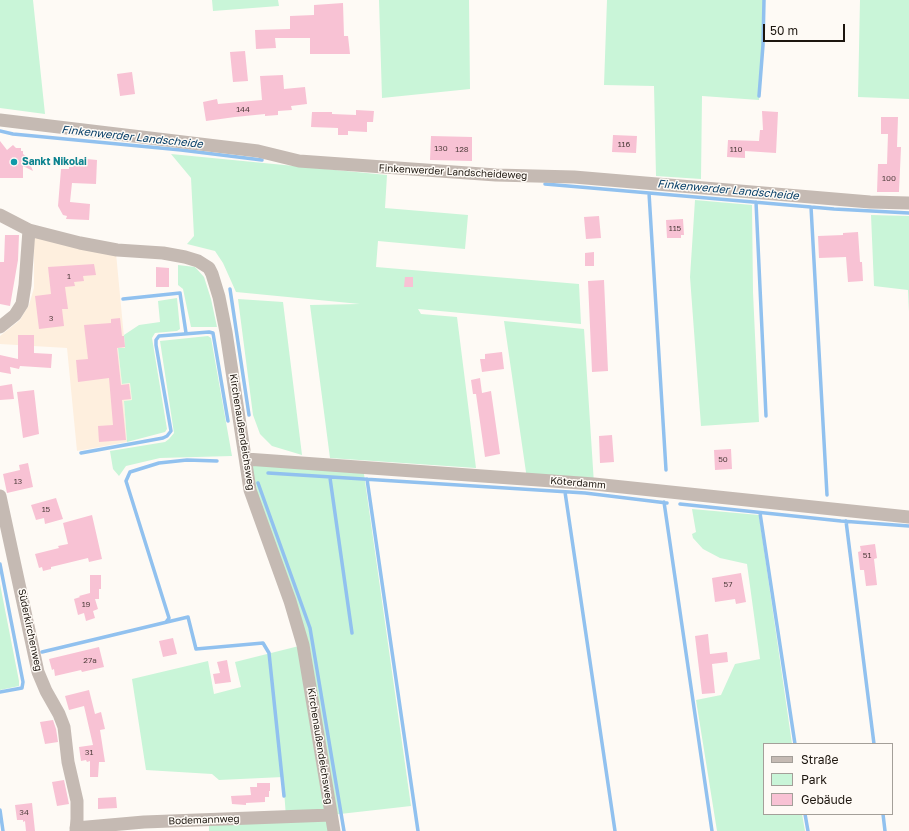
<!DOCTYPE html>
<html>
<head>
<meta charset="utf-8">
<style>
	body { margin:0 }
	#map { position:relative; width:909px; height:831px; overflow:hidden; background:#fefaf5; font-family:"Golos Text",sans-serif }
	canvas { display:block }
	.legend { position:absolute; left:763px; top:743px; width:130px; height:72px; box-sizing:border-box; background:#fefaf5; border:1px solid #a49f99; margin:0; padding:5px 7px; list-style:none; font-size:12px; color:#1d160f }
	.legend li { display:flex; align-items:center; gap:8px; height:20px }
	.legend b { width:20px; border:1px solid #a49f99 }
	.scale { position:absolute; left:763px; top:24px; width:82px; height:18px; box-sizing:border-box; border:2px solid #1d160f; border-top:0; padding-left:5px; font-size:12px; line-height:14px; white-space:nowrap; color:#1d160f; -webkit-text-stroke:3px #fefaf5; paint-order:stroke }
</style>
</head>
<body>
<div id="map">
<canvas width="909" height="831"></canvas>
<ul class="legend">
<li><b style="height:5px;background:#c5bab3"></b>Straße</li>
<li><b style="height:11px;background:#c9f5d8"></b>Park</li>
<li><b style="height:11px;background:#f8c2d4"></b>Gebäude</li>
</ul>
<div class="scale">50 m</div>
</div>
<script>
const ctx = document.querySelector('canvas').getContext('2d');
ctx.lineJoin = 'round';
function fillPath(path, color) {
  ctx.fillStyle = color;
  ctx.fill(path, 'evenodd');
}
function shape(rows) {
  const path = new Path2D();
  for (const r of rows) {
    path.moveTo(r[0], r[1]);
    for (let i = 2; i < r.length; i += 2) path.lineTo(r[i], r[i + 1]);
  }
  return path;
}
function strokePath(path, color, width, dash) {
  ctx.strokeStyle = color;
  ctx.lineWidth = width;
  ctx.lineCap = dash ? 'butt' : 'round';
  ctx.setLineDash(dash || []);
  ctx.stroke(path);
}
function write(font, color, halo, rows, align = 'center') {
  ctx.font = font + ' "Golos Text",sans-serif';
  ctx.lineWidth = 3;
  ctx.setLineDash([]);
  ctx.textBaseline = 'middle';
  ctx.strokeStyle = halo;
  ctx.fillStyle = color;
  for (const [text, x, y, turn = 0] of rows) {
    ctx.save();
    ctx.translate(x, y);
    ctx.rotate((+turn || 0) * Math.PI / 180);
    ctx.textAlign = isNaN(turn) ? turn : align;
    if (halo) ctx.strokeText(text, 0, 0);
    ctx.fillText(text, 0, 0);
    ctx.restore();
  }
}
fillPath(shape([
	[34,235,116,253,125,348,118,348,122,384,130,383,132,400,124,401,127,442,77,451,67,348,0,344,0,336,20,320,29,305,34,288]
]), '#feefde');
fillPath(shape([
	[0,0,33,0,45,114,0,108],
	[212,0,278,0,279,6,213,11],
	[379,0,469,0,470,89,382,98],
	[607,0,764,0,763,45,759,100,702,96,701,179,656,176,654,86,604,85],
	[860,0,909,0,909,99,858,97],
	[171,154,387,175,385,208,468,215,465,249,378,241,376,267,579,284,581,324,418,309,421,314,457,317,476,468,330,458,310,305,360,304,236,292,223,263,215,251,187,244,194,236,191,178],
	[695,200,752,205,753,292,759,422,701,426,690,277],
	[871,215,909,216,909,312,908,290,874,286],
	[178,265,195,267,204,277,211,299,217,327,191,327,183,289,178,285],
	[177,298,180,329,177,331,155,333,152,338,167,429,165,432,127,442,124,401,132,400,130,383,122,384,118,348,125,348,124,335,139,325,160,322,158,301],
	[238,299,283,302,302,455,272,446,260,434,253,415],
	[504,321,584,329,594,484,527,479],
	[208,336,211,338,232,456,160,458,126,466,119,476,113,469,110,451,165,442,169,439,174,433,160,341],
	[246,459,363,467,411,806,331,815,334,831,209,831,209,820,286,817,283,777,219,780,212,774,146,770,132,679,208,661,214,694,241,687,235,662,303,645],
	[692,509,759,515,792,744,764,744,764,814,802,814,805,831,717,831,696,700,721,695,735,664,760,659,747,564,720,558,703,549,693,538,692,534,696,532],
	[0,584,19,681,19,686,0,690]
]), '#c9f5d8');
strokePath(shape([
	[759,96,763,45,764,0],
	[0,131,13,134,181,150,262,160],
	[545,184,834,209,909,213],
	[649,193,666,470],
	[756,202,766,416],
	[811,207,827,495],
	[230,289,249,415],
	[123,299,180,293,186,333],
	[81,453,163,438,167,436,171,431,156,345,156,340,159,336,209,332,213,333,228,421],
	[268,473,585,493,667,503],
	[330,478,352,633],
	[367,479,418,831],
	[258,483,310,628,344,831],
	[565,492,615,831],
	[664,502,712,831],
	[680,504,841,521,909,526],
	[760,513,795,744],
	[846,521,874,744],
	[0,564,23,682,22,688,0,692],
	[166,622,169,618,126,481,130,472,159,463,187,460,217,461],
	[42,652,188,617,196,649,263,643,269,653,284,796],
	[0,810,3,831],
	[805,814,808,831],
	[883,814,885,831]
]), '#91c1ef', 3.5);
fillPath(shape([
	[343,3,344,36,348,36,350,54,310,54,310,38,275,38,276,48,256,49,255,30,290,29,290,16,314,15,314,5],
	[245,51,248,81,233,82,230,52],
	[132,72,135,94,120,96,117,74],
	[283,75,284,89,305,87,307,104,291,106,292,110,278,111,278,115,265,116,265,114,235,117,206,121,203,102,217,99,218,104,262,100,260,76],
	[356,110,374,111,373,122,367,122,367,132,348,131,348,135,338,135,338,128,311,127,312,112,332,112,332,114,356,115],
	[762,111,778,112,776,153,745,151,745,158,727,157,728,140,759,141,760,130,763,130],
	[881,117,898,117,897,147,901,147,899,192,877,192,878,164,887,164,888,134,881,134],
	[613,135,637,136,636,153,612,152],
	[431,136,472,137,472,161,430,160],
	[0,141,7,150,13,145,16,148,21,148,21,151,23,151,23,154,27,157,33,171,23,166,23,178,0,178],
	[77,158,97,160,96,184,72,183,70,202,90,204,89,220,66,219,67,216,63,215,58,206,61,169,69,169,69,167,73,167,74,164,77,164],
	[599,216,601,238,586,239,584,217],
	[683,219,684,235,681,235,681,238,667,238,666,220],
	[858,232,860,262,862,262,863,281,848,282,846,257,819,258,818,236,843,235,843,233],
	[5,235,19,235,18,260,10,306,0,304,0,262,4,262],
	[594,252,594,266,585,266,585,253],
	[94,264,96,275,83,276,84,281,74,282,75,286,65,287,68,309,62,309,64,326,39,329,35,296,51,294,48,267],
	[156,267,169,268,169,287,156,287],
	[405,277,413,277,413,287,404,287],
	[604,280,608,371,592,372,588,281],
	[120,318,122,336,124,336,125,347,117,348,121,385,129,384,131,399,122,400,126,440,99,442,98,426,113,425,109,378,78,382,76,360,88,359,84,325,111,323,111,319],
	[18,335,34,335,34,353,52,354,51,368,20,366,19,369,10,367,11,374,0,372,0,355,18,359],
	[502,352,504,369,482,372,480,359,485,359,485,354],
	[480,378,482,393,491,391,500,454,485,457,476,394,473,394,471,380],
	[12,384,14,399,0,400,0,386],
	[34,390,39,434,23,438,17,392],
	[612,435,614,462,600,463,599,436],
	[731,449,732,469,715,470,714,450],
	[28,463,33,487,7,493,3,474,20,470,19,465],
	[56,498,63,519,45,524,44,518,36,520,31,505],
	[92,515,102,559,89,562,88,558,51,567,51,569,43,571,42,567,39,568,35,554,59,548,58,546,68,544,63,523],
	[875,544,877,558,874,559,877,585,866,586,864,570,860,570,858,552,861,551,860,546],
	[741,573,746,602,736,604,735,599,715,602,712,578],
	[90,575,101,575,101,589,99,589,99,599,95,599,98,609,93,611,95,618,86,621,84,613,78,615,74,599,80,597,79,596,90,593],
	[708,634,710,654,727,652,728,662,712,664,715,693,702,694,695,636],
	[173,638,177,654,163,657,159,641],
	[99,647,104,667,82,672,81,670,55,676,54,669,52,670,49,659],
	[227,660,231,682,215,684,213,674,220,673,217,662],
	[89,690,95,714,101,712,105,729,100,730,105,762,99,762,98,777,90,777,90,761,87,762,86,760,81,761,79,747,93,745,84,706,69,710,65,696],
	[53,720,56,729,58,742,45,744,40,722],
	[64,780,69,804,57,806,52,782],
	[257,783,270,783,270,791,269,791,269,797,265,797,265,802,246,803,246,805,232,804,231,796,251,795,250,787,257,787],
	[116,797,117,808,98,809,98,798],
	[32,803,35,831,26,831,25,821,23,822,23,820,17,820,15,805]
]), '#f8c2d4');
strokePath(shape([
	[0,120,258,151,299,161,496,175,574,177,870,202,909,203],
	[0,215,29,230,80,243,117,250,163,253,185,257,198,261,209,268,212,274,219,297,226,332,250,490,290,601,303,645,334,831],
	[0,327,15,315,22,304,25,285,29,230],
	[246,459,594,484,909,517],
	[0,496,38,672,46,691,59,714,64,727,68,762,77,801,77,819,76,831],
	[76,828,144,822,331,815]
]), '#c5bab3', 13);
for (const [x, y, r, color] of [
	[14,162,4,"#0f9aa8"]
]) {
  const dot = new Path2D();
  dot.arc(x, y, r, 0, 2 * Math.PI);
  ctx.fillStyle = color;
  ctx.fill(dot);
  strokePath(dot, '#fefaf5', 1.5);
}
write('8px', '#544140', null, [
	["144",243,109],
	["116",624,144],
	["130",441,148],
	["128",462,149],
	["110",736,149],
	["100",889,178],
	["115",675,228],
	["1",69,276],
	["3",51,318],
	["50",723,459],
	["13",18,481],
	["15",46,509],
	["51",867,555],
	["57",728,584],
	["19",86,604],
	["27a",90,660],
	["31",89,752],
	["34",24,812]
]);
write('bold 10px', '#0d838f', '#fefaf5', [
	["Sankt Nikolai",22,162]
], 'left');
write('10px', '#1d160f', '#fefaf5', [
	["Finkenwerder Landscheideweg",453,172,3],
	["Kirchenaußendeichsweg",242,432,81],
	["Köterdamm",578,483,5],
	["Süderkirchenweg",30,630,78],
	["Kirchenaußendeichsweg",320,746,81],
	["Bodemannweg",204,820,-2]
]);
write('italic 11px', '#063e67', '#fefaf5', [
	["Finkenwerder Landscheide",132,137,6],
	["Finkenwerder Landscheide",728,190,5]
]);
</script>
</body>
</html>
